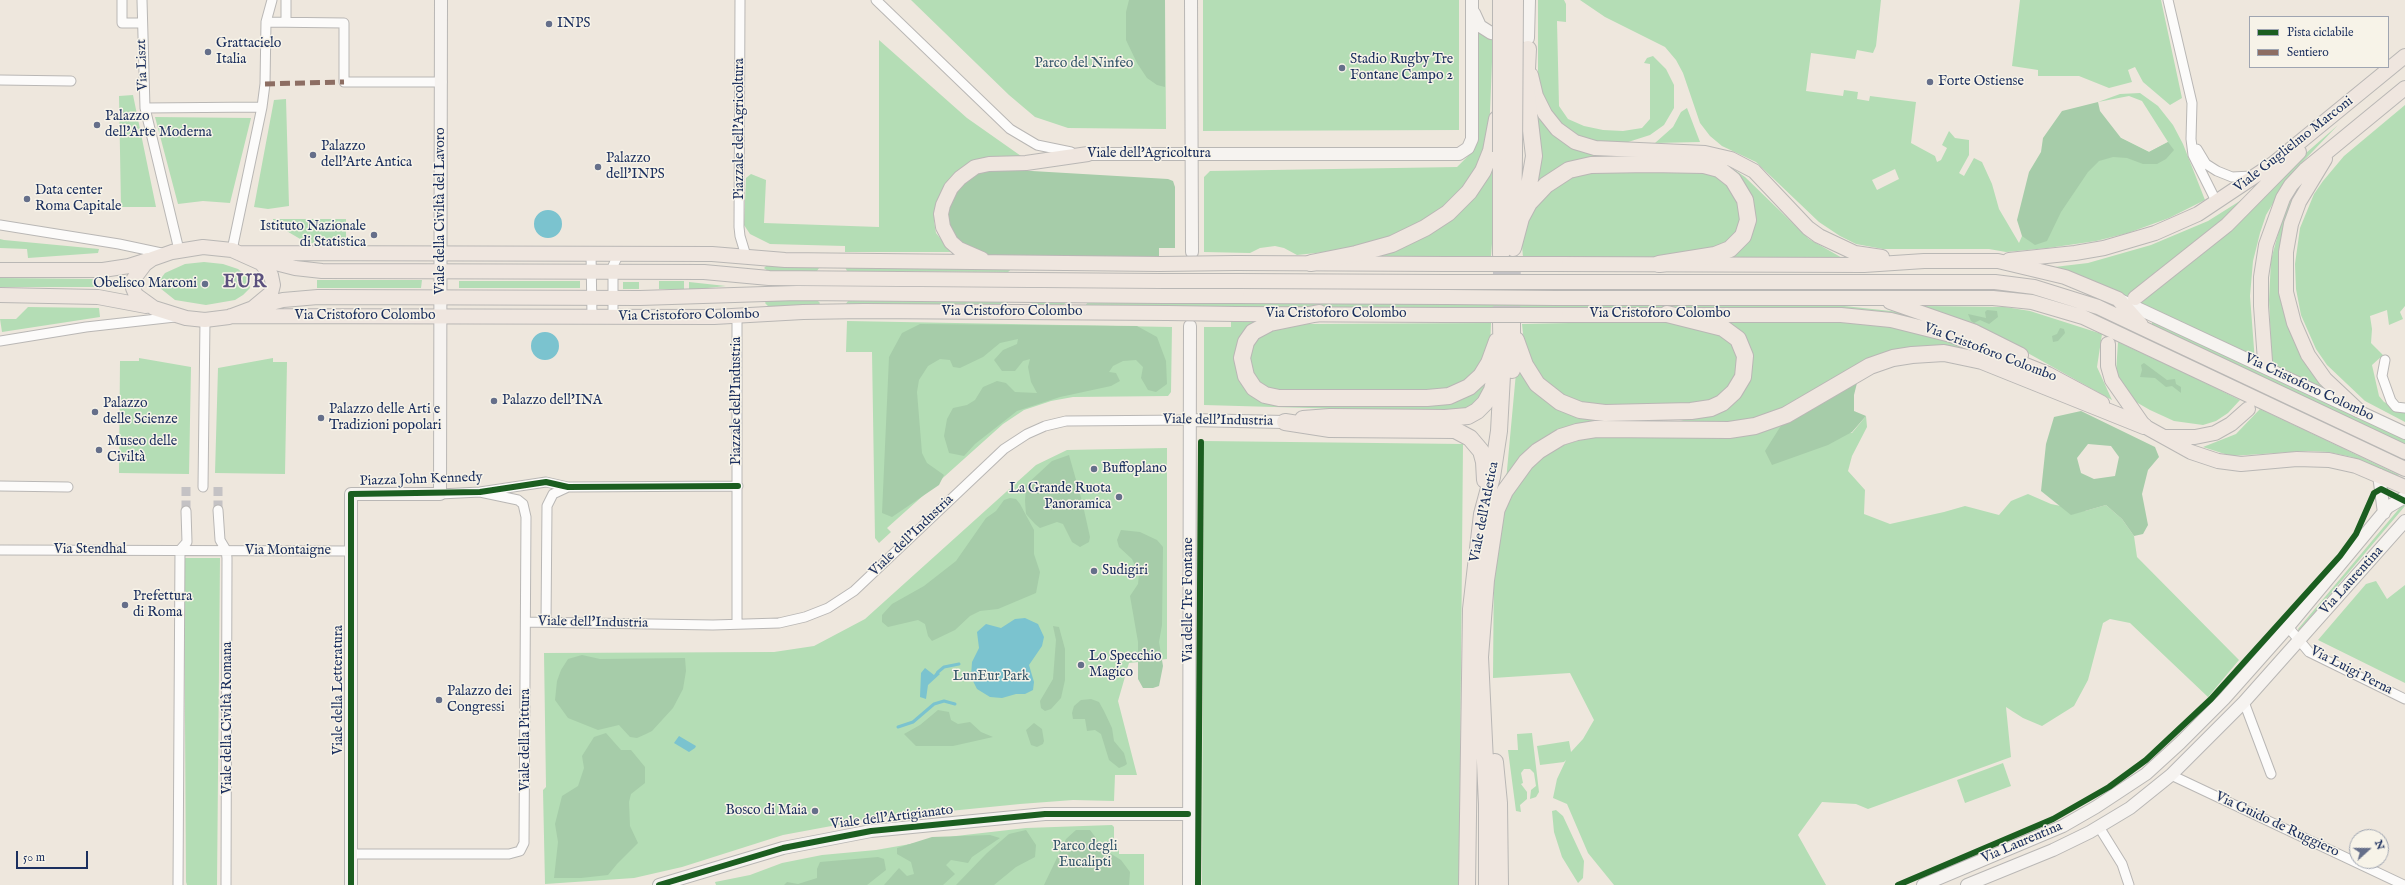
<!DOCTYPE html>
<html>
<head>
<meta charset="utf-8">
<style>
	body { margin:0 }
	#map { position:relative; width:2405px; height:885px; overflow:hidden; background:#eee7dd; font-family:"IM FELL English",serif }
	canvas { display:block }
	.legend { position:absolute; left:2249px; top:16px; width:140px; height:52px; box-sizing:border-box; background:#f7f3e8; border:1px solid #9fa5b1; margin:0; padding:5px 7px; list-style:none; font-size:12px; color:#1b2f5e }
	.legend li { display:flex; align-items:center; gap:8px; height:20px }
	.legend b { width:20px; border:1px solid #9fa5b1 }
	.north { position:absolute; left:2349px; top:829px; width:40px; height:40px; box-sizing:border-box; background:#f7f3e8; border:1px solid #9fa5b1; border-radius:50%; rotate:69deg; font-size:11px; font-weight:700; line-height:16px; text-align:center; color:#1b2f5e }
	.north::after { content:''; display:block; margin:auto; width:14px; height:18px; background:#656f8a; clip-path:polygon(50% 0,100% 100%,50% 72%,0 100%) }
	.scale { position:absolute; left:16px; top:851px; width:72px; height:18px; box-sizing:border-box; border:2px solid #1b2f5e; border-top:0; padding-left:5px; font-size:12px; line-height:14px; white-space:nowrap; color:#1b2f5e; -webkit-text-stroke:3px #f7f3e8; paint-order:stroke }
</style>
</head>
<body>
<div id="map">
<canvas width="2405" height="885"></canvas>
<ul class="legend">
<li><b style="height:5px;background:#1b5e20"></b>Pista ciclabile</li>
<li><b style="height:5px;background:#8d6e63"></b>Sentiero</li>
</ul>
<div class="north">N</div>
<div class="scale">50 m</div>
</div>
<script>
const ctx = document.querySelector('canvas').getContext('2d');
ctx.lineJoin = 'round';
function fillPath(path, color) {
  ctx.fillStyle = color;
  ctx.fill(path, 'evenodd');
}
function shape(rows) {
  const path = new Path2D();
  for (const r of rows) {
    if (r.length === 3) {
      path.moveTo(r[0] + r[2], r[1]);
      path.arc(r[0], r[1], r[2], 0, 2 * Math.PI);
      continue;
    }
    path.moveTo(r[0], r[1]);
    for (let i = 2; i < r.length; i += 2) path.lineTo(r[i], r[i + 1]);
  }
  return path;
}
function strokePath(path, color, width, dash) {
  ctx.strokeStyle = color;
  ctx.lineWidth = width;
  ctx.lineCap = dash ? 'butt' : 'round';
  ctx.setLineDash(dash || []);
  ctx.stroke(path);
}
function write(font, color, halo, rows, align = 'center') {
  ctx.font = font + ' "IM FELL English",serif';
  ctx.lineWidth = 3;
  ctx.setLineDash([]);
  ctx.textBaseline = 'middle';
  ctx.strokeStyle = halo;
  ctx.fillStyle = color;
  for (const [text, x, y, turn = 0] of rows) {
    ctx.save();
    ctx.translate(x, y);
    ctx.rotate((+turn || 0) * Math.PI / 180);
    ctx.textAlign = isNaN(turn) ? turn : align;
    if (halo) ctx.strokeText(text, 0, 0);
    ctx.fillText(text, 0, 0);
    ctx.restore();
  }
}
fillPath(shape([
	[911,0,1165,0,1166,129,1068,128,1035,117,1009,95],
	[1203,0,1459,0,1459,130,1203,131],
	[1538,0,1564,0,1566,4,1566,22,1557,21,1559,106,1568,119,1584,126,1603,130,1623,131,1642,128,1650,119,1650,64,1644,63,1647,58,1653,56,1666,69,1674,85,1674,108,1664,125,1650,135,1625,143,1585,141,1557,123,1538,87],
	[1580,0,1881,0,1876,46,1873,53,1857,50,1855,59,1811,53,1806,91,1843,96,1844,90,1858,92,1857,99,1869,101,1870,96,1916,102,1911,143,1935,156,1937,162,1941,160,1947,148,1942,145,1949,131,1955,138,1969,140,1969,155,1959,173,1964,176,1974,158,1982,162,1992,184,1999,209,2019,243,2022,236,2121,138,2149,152,2168,142,2142,101,2129,96,2098,102,2120,94,2140,93,2158,106,2173,125,2183,144,2205,200,2169,218,2128,233,2096,241,2048,248,2006,252,1989,249,1883,249,1856,244,1840,236,1819,222,1756,162,1722,146,1710,136,1700,123,1683,73,1676,60,1665,47,1605,17],
	[1895,169,1899,179,1877,190,1872,180],
	[2020,0,2161,0,2182,98,2170,105,2143,82,2135,67,2128,70,2132,82,2109,88,2079,76,2038,76,2038,70,2012,66],
	[1477,31,1493,37,1489,136,1486,152,1460,196,1403,235,1344,250,1297,255,1284,248,1275,246,1260,248,1250,253,1204,252,1204,177,1210,171,1457,167,1471,153],
	[879,40,967,118,1021,156,936,210,934,221,936,233,951,252,845,252,845,246,770,244,750,234,744,225,746,178,751,174,766,180,764,223,879,227],
	[133,95,156,207,121,207,119,96],
	[286,99,289,206,268,209,254,207,274,100],
	[1534,105,1538,112,1606,154,1606,159,1537,186],
	[2405,105,2405,306,2400,312,2403,319,2389,325,2387,310,2370,316,2372,329,2371,343,2383,355,2372,365,2379,396,2384,402,2405,412,2405,422,2365,401,2327,365,2316,349,2301,315,2296,289,2295,264,2300,228,2314,194,2323,181,2344,156],
	[1687,108,1700,142,1655,143,1673,127,1681,112],
	[155,117,251,118,230,203,203,201,178,204],
	[2338,125,2290,175,2266,215,2260,233,2253,261,2250,296,2255,362,2135,303],
	[1495,151,1495,206,1491,256,1365,257,1421,235],
	[1732,168,1745,177,1809,239,1844,259,1725,258,1755,219,1750,194,1742,181,1731,170],
	[1585,170,1712,173,1721,178,1736,193,1742,224,1726,245,1653,258,1523,257,1522,246,1526,225,1543,193],
	[2251,194,2228,217,2167,269,2125,298,2046,268,2088,263,2151,245,2208,221],
	[2294,195,2297,197,2281,269,2324,384,2321,388,2272,367,2269,300,2271,260,2284,212],
	[273,219,346,219,346,244,307,243,273,223],
	[0,239,4,240,99,249,98,253,28,258,27,249,0,248],
	[204,262,223,264,238,269,247,276,250,288,243,295,235,300,206,305,175,300,160,288,159,281,165,273,185,264],
	[767,265,818,266,819,268,817,271,768,271,764,268],
	[845,267,1014,267,1008,272,847,271],
	[0,278,95,279,95,287,0,287],
	[317,280,422,280,421,288,317,288],
	[459,281,580,281,580,288,459,288],
	[659,281,684,281,684,289,659,289],
	[623,282,639,282,639,289,623,289],
	[689,282,726,286,689,290],
	[767,300,818,301,820,303,818,306,768,306,765,303],
	[848,301,1008,302,1008,306,845,305],
	[1029,301,1067,302,1060,308,1037,308],
	[1088,302,1835,305,1900,312,1922,320,1899,316,1087,309,1085,306],
	[1922,306,2005,307,2030,311,2102,334,2097,367,2112,400,1999,337,1968,322],
	[28,307,99,308,100,317,2,332,0,319,16,319],
	[1231,319,1260,319,1248,328,1249,391,1423,404,1487,373,1485,392,1467,410,1449,412,1204,405,1204,327,1231,327],
	[1722,320,1845,321,1885,325,1936,336,1981,353,1925,348,1801,403,1747,423,1675,422,1697,417,1748,380],
	[847,321,1172,327,1171,392,1168,396,1073,397,1051,401,1024,410,1003,424,887,528,891,532,879,543,875,538,872,352,846,352],
	[1662,321,1724,334,1740,357,1733,386,1708,403,1609,408,1566,399,1536,373,1524,343,1522,324],
	[2153,321,2405,439,2405,445,2151,325],
	[1491,323,1490,349,1475,375,1444,392,1279,393,1260,386,1249,370,1251,343,1261,331,1307,324],
	[2118,342,2187,374,2240,400,2228,413,2216,421,2203,425,2174,421,2150,410,2136,402,2116,373],
	[139,358,191,367,189,474,119,473,120,361,139,361],
	[273,358,273,362,287,362,285,474,215,473,218,368],
	[1517,362,1528,383,1543,399,1562,411,1578,417,1617,422,1583,426,1506,481],
	[2260,409,2315,435,2399,475,2398,476,2352,457,2328,452,2308,451,2231,456,2203,447,2236,434],
	[1866,416,1867,427,1852,456,1848,471,1865,490,1864,514,1890,524,1944,512,1965,506,1999,515,2011,501,2028,494,2051,504,2085,511,2106,505,2122,519,2134,536,2137,557,2239,660,2208,697,2130,623,2110,619,2103,623,2088,680,2074,706,2042,726,2023,718,2006,707,2011,757,1868,809,1856,804,1822,802,1798,835,1826,885,1614,885,1588,853,1567,804,1553,798,1557,779,1566,760,1564,762,1540,765,1537,746,1569,741,1571,752,1583,739,1594,720,1570,673,1493,678,1494,557,1502,512,1512,487,1534,463,1550,453,1566,444,1592,437,1733,438,1782,424,1852,433],
	[1204,441,1463,444,1459,885,1202,885],
	[1167,448,1167,659,1129,663,1118,701,1137,775,1115,775,1114,801,1073,800,1020,804,869,819,783,835,682,867,634,878,545,884,543,790,546,787,544,653,774,652,814,646,865,619,1036,465,1067,450],
	[2403,504,2405,506,2299,631,2298,629],
	[184,558,220,558,217,885,187,885,186,882],
	[2376,581,2387,599,2405,585,2405,683,2318,640,2366,584],
	[1532,733,1539,792,1536,797,1530,799,1531,790,1536,786,1534,773,1530,769,1524,769,1521,773,1523,783,1521,784,1527,792,1527,799,1520,805,1521,812,1516,811,1508,750,1518,750,1517,734],
	[2003,763,2011,786,1965,803,1957,780],
	[1556,810,1563,816,1584,861,1583,878,1578,883,1562,857,1554,832,1552,811],
	[1112,825,1114,827,1114,849,1119,849,1119,854,1144,854,1144,885,716,885,715,882,750,875,782,863,822,855,876,850,956,836,1026,828]
]), '#b4ddb5');
fillPath(shape([
	[1129,0,1165,0,1165,87,1157,85,1147,78,1137,63,1126,40,1126,12],
	[2098,102,2100,111,2121,138,2149,152,2168,142,2174,150,2166,159,2157,164,2143,164,2127,158,2113,157,2099,161,2088,172,2061,212,2047,241,2035,245,2022,236,2017,220,2029,172,2041,152,2043,138,2062,111],
	[998,169,1168,179,1173,181,1175,187,1175,248,1159,248,1159,257,987,257,968,248,956,238,946,220,946,215,956,189,982,171],
	[1987,310,1997,311,1998,317,1989,324,1980,320,1974,323,1971,321,1968,314,1986,318,1985,312],
	[920,324,1137,326,1157,337,1166,361,1167,384,1156,392,1148,390,1141,378,1143,367,1136,360,1123,361,1113,366,1109,372,1116,373,1120,381,1111,386,1060,397,1017,411,975,444,964,456,949,453,944,436,947,419,953,408,967,405,975,400,983,387,997,381,1006,383,1015,392,1037,393,1031,382,1028,367,1030,359,1023,361,1015,371,1002,371,994,360,1003,350,1017,344,1018,339,1000,343,983,357,960,368,953,367,950,360,940,359,928,366,919,380,917,392,922,453,927,463,944,475,939,485,892,517,882,513,889,357,902,333],
	[2060,328,2064,329,2065,333,2058,341,2053,342,2052,336,2057,334],
	[2144,363,2167,380,2175,379,2176,384,2181,387,2181,393,2172,386,2166,387,2155,378,2140,377,2142,370,2141,365],
	[1857,383,1854,395,1854,411,1866,416,1852,432,1828,445,1772,465,1765,451,1782,424],
	[2081,411,2155,447,2159,457,2148,470,2142,494,2148,525,2143,534,2134,536,2122,519,2106,505,2071,515,2041,491,2046,444,2054,417],
	[2088,444,2111,446,2119,457,2115,476,2094,479,2081,473,2077,458],
	[1069,455,1082,501,1090,537,1089,542,1080,547,1072,542,1063,524,1057,522,1040,528,1035,524,1026,514,1025,501,1026,485,1052,461],
	[1010,498,1016,499,1020,504,1034,530,1034,554,1040,572,1036,593,998,609,980,611,970,616,955,630,932,641,928,636,925,624,918,620,888,627,882,622,882,615,892,604,924,586,956,561,986,518,996,511,1004,500],
	[1121,530,1140,532,1157,540,1163,547,1162,625,1159,642,1163,666,1159,686,1153,688,1143,688,1138,679,1138,642,1130,596,1138,584,1139,574,1132,559,1119,547,1117,540],
	[1053,626,1059,627,1065,649,1065,680,1061,698,1051,709,1045,711,1041,708,1040,701,1053,679,1056,640],
	[582,655,600,659,685,658,686,671,683,689,673,708,652,731,646,734,637,738,630,737,619,725,598,730,568,718,555,700,557,681,561,670,568,659],
	[1091,699,1099,702,1104,711,1112,728,1114,741,1124,753,1127,764,1124,766,1119,768,1109,760,1101,734,1095,730,1087,731,1085,719,1073,719,1072,713,1074,706,1081,700],
	[938,710,949,712,951,720,958,724,970,722,981,732,993,737,953,746,916,746,904,734,920,725],
	[1034,723,1042,729,1044,741,1043,744,1037,747,1031,745,1026,730],
	[606,733,621,750,631,750,645,767,645,783,631,794,629,802,630,826,638,843,617,864,608,875,581,878,554,878,558,842,555,824,562,796,578,786,584,768,582,756,594,737],
	[1026,830,1036,845,1035,857,1016,867,994,885,956,885,987,853,1009,834],
	[1076,830,1090,830,1105,850,1121,860,1130,872,1129,885,1044,885,1066,839],
	[990,835,1000,838,972,857,968,863,951,860,946,865,955,874,943,885,884,885,899,868,907,876,914,874,911,862,897,854,897,848,932,837],
	[878,857,884,859,886,870,867,885,784,885,787,882,798,884,817,878,817,869,820,862]
]), '#a6cca9');
fillPath(shape([
	[548,224,14],
	[545,346,14],
	[1025,618,1038,624,1044,637,1042,646,1029,665,1034,682,1033,690,1025,694,1016,694,1002,698,990,697,977,689,971,677,972,662,979,648,977,632,986,624,1001,628,1015,619],
	[925,668,934,675,937,671,940,674,928,685,926,699,920,697,921,673],
	[679,736,696,746,695,748,689,752,674,743]
]), '#7bc3cf');
strokePath(shape([
	[938,672,944,667,959,664],
	[898,727,913,722,934,704,944,701,955,704]
]), '#7bc3cf', 3);
strokePath(shape([
	[186,487,186,511],
	[218,487,218,510]
]), '#c4c2c4', 9, [9, 4.5]);
strokePath(shape([
	[1190,321,1191,256]
]), '#c4c2c4', 12, [12, 6]);
strokePath(shape([
	[1501,322,1501,255],
	[1512,322,1513,255]
]), '#c4c2c4', 16, [16, 8]);
const street = shape([
	[122,0,122,23,142,23],
	[142,0,145,108,179,250],
	[740,0,739,227,740,236,746,256],
	[876,0,1010,129,1037,145,1071,152],
	[2168,0,2192,103,2191,139,2193,155,2217,203],
	[266,22,344,23,344,82,442,82],
	[286,22,286,0],
	[0,80,71,81],
	[262,107,265,84,266,22,272,0],
	[145,108,262,107,232,250],
	[2197,149,2206,164,2217,171,2232,177,2252,176],
	[0,225,119,244,166,254],
	[591,253,592,316],
	[737,316,737,624],
	[613,317,613,266,619,253],
	[0,341,86,327,175,317],
	[2385,360,2382,376,2391,401,2396,407,2405,408],
	[0,486,68,487],
	[203,487,205,320],
	[440,494,480,492,546,482,568,487,738,486],
	[218,510,220,540,226,550,227,558,226,885],
	[0,550,350,551],
	[180,550,187,542,186,511],
	[526,622,713,625,779,623,805,617,828,608,854,591,1004,449,1027,434,1045,426,1066,421,1190,420],
	[546,622,547,506,553,494,568,487],
	[2288,627,2309,652,2405,699],
	[2244,702,2271,774],
	[2171,775,2404,885],
	[2099,827,2122,864,2129,885],
	[351,854,509,854,520,851,524,843,526,517,523,504,518,500,480,492],
	[178,885,180,550]
]);
const secondary = shape([
	[1191,0,1192,252],
	[1474,13,1480,26,1491,33,1508,35,1528,31],
	[1528,38,1529,0],
	[1088,154,1459,154,1468,148,1472,139,1472,0],
	[2120,300,2405,433],
	[1190,420,1285,422],
	[2379,475,2384,513],
	[351,885,351,494,440,494,441,0],
	[659,885,783,848,871,831,1045,814,1188,814],
	[1189,885,1190,326],
	[1923,885,2063,826,2096,807,2146,774,2180,743,2224,699,2288,627,2388,507,2405,497],
	[1967,885,2053,850,2090,832,2130,808,2171,775,2244,702,2405,521]
]);
const primary = shape([
	[1531,75,1536,96,1545,114,1557,129,1575,142,1595,148,1705,153,1731,159,1754,171,1808,228,1819,236,1855,253,1882,257],
	[2325,159,2299,202,2291,224,2286,252,2286,292,2294,323,2308,355,2325,379,2358,410],
	[203,247,232,250,261,263,271,275,273,285,271,293,253,308,229,317,205,320,186,318,154,308,136,295,133,288,133,280,145,264,152,259,172,252,203,247],
	[239,253,712,254,785,260,1159,264],
	[252,257,295,268,322,271,704,272,769,278,1161,281],
	[982,259,959,249,951,242,943,227,941,214,943,205,951,188,960,178,975,167,989,164,1026,163,1088,154],
	[2009,260,2075,253,2104,248,2155,233,2198,214,2273,164,2405,56],
	[1236,263,1447,264],
	[1556,264,1864,265,1924,261,1998,261,2065,277,2118,299,2141,325],
	[0,270,103,270,129,266,148,260],
	[1237,281,1447,282],
	[1556,282,1995,282,2034,287,2098,307,2405,452],
	[0,295,98,297,146,306],
	[1237,296,1446,297],
	[1556,298,1993,298,2032,302,2083,317,2405,469],
	[2135,298,2227,225,2299,152],
	[1890,302,1973,331,2021,355],
	[253,308,283,300,318,297,640,298,797,293,1164,296],
	[1236,314,1446,315],
	[1556,315,1841,315,1891,320,1951,335,2048,374,2102,403],
	[231,316,714,317,803,312,864,311,1167,313],
	[2108,344,2108,366,2112,380,2144,426],
	[2265,361,2261,306,2261,277,2266,245,2283,198,2291,185,2305,170,2405,88],
	[2135,421,2191,452,2218,461,2241,464,2297,459,2329,460,2356,466,2405,487],
	[2166,437,2195,437,2215,433,2231,424,2248,409]
]);
const highway = shape([
	[1526,203,1534,156,1526,88,1528,49],
	[1513,229,1514,154],
	[1513,248,1521,218,1529,203,1546,185,1569,170,1591,165,1650,164,1704,165,1719,169,1733,180,1745,200,1748,220,1743,236,1730,249,1715,255,1659,264],
	[1501,255,1501,152],
	[1311,263,1356,254,1392,244,1425,228,1448,213,1469,192,1483,171,1491,151,1497,119],
	[1319,313,1270,323,1253,332,1246,342,1242,358,1246,376,1254,388,1265,395,1279,398,1427,398,1449,396,1469,387,1481,376,1489,363,1497,341],
	[1516,340,1525,365,1537,384,1560,402,1580,410,1605,413,1691,411,1711,408,1722,403,1734,392,1743,377,1745,356,1738,339,1723,328,1667,314],
	[1512,370,1512,322],
	[1303,419,1330,417,1445,418,1468,416,1477,411,1485,403,1492,390,1496,373],
	[1285,422,1330,429,1455,430,1470,438,1481,451,1484,462,1485,480],
	[1496,511,1505,491,1526,462,1538,451,1561,437,1577,432,1596,429,1729,430,1755,426,1786,415,1870,366,1893,358,1912,355,1944,353,1982,361,2144,426],
	[1495,762,1499,803,1500,885],
	[1467,885,1471,609,1482,514,1492,477,1499,431,1502,375,1501,322],
	[1487,885,1487,804,1480,657,1486,580,1498,500]
]);
strokePath(street, '#b9b7b5', 11);
strokePath(secondary, '#b9b7b5', 14);
strokePath(primary, '#b9b7b5', 16);
strokePath(highway, '#b9b7b5', 18);
strokePath(street, '#fcfbfa', 9);
strokePath(secondary, '#f6f3f0', 12);
strokePath(primary, '#efe6df', 14);
strokePath(highway, '#efe6df', 16);
const primaryBridge = shape([
	[1159,264,1236,263],
	[1447,264,1556,264],
	[1161,281,1237,281],
	[1447,282,1556,282],
	[1164,296,1237,296],
	[1446,297,1556,298],
	[1167,313,1236,314],
	[1446,315,1556,315]
]);
const highwayBridge = shape([
	[1501,152,1501,0],
	[1514,154,1515,0]
]);
strokePath(primaryBridge, '#b9b7b5', 16, []);
strokePath(highwayBridge, '#b9b7b5', 18, []);
strokePath(primaryBridge, '#efe6df', 14);
strokePath(highwayBridge, '#efe6df', 16);
strokePath(shape([
	[265,84,344,82]
]), '#8d6e63', 5, [10, 5]);
strokePath(shape([
	[351,885,351,494,480,492,546,482,568,487,738,486],
	[659,885,783,848,871,831,1045,814,1188,814],
	[1198,885,1201,442],
	[1898,885,2053,819,2109,787,2146,760,2211,699,2340,556,2356,534,2374,493,2381,489,2405,501]
]), '#1b5e20', 6);
for (const [x, y, r, color] of [
	[549,24,4,"#656f8a"],
	[208,52,4,"#656f8a"],
	[1342,68,4,"#656f8a"],
	[1930,82,4,"#656f8a"],
	[97,125,4,"#656f8a"],
	[313,155,4,"#656f8a"],
	[598,167,4,"#656f8a"],
	[27,199,4,"#656f8a"],
	[374,235,4,"#656f8a"],
	[205,284,4,"#656f8a"],
	[494,401,4,"#656f8a"],
	[95,412,4,"#656f8a"],
	[321,418,4,"#656f8a"],
	[99,450,4,"#656f8a"],
	[1094,469,4,"#656f8a"],
	[1119,497,4,"#656f8a"],
	[1094,571,4,"#656f8a"],
	[125,605,4,"#656f8a"],
	[1081,665,4,"#656f8a"],
	[439,700,4,"#656f8a"],
	[815,811,4,"#656f8a"]
]) {
  const dot = new Path2D();
  dot.arc(x, y, r, 0, 2 * Math.PI);
  ctx.fillStyle = color;
  ctx.fill(dot);
  strokePath(dot, '#f7f3e8', 1.5);
}
write('14px', '#1b2f5e', '#f7f3e8', [
	["INPS",557,24],
	["Grattacielo",216,44],
	["Italia",216,60],
	["Stadio Rugby Tre",1350,60],
	["Fontane Campo 2",1350,76],
	["Forte Ostiense",1938,82],
	["Palazzo",105,117],
	["dell'Arte Moderna",105,133],
	["Palazzo",321,147],
	["dell'Arte Antica",321,163],
	["Palazzo",606,159],
	["dell'INPS",606,175],
	["Data center",35,191],
	["Roma Capitale",35,207],
	["Istituto Nazionale",366,227,"right"],
	["di Statistica",366,243,"right"],
	["Obelisco Marconi",197,284,"right"],
	["Palazzo dell'INA",502,401],
	["Palazzo",103,404],
	["delle Scienze",103,420],
	["Palazzo delle Arti e",329,410],
	["Tradizioni popolari",329,426],
	["Museo delle",107,442],
	["Civiltà",107,458],
	["Buffoplano",1102,469],
	["La Grande Ruota",1111,489,"right"],
	["Panoramica",1111,505,"right"],
	["Sudigiri",1102,571],
	["Prefettura",133,597],
	["di Roma",133,613],
	["Lo Specchio",1089,657],
	["Magico",1089,673],
	["Palazzo dei",447,692],
	["Congressi",447,708],
	["Bosco di Maia",807,811,"right"]
], 'left');
write('14px', '#36586c', '#f7f3e8', [
	["Parco del Ninfeo",1084,64],
	["LunEur Park",991,677],
	["Parco degli",1085,847],
	["Eucalipti",1085,863]
]);
write('14px', '#1b2f5e', '#f7f3e8', [
	["Via Liszt",143,65,-92],
	["Piazzale dell'Agricoltura",740,129,-90],
	["Viale Guglielmo Marconi",2294,145,-38],
	["Viale dell'Agricoltura",1149,154],
	["Viale della Civiltà del Lavoro",441,211,-90],
	["Via Cristoforo Colombo",1012,312],
	["Via Cristoforo Colombo",1336,314],
	["Via Cristoforo Colombo",1660,314],
	["Via Cristoforo Colombo",365,316],
	["Via Cristoforo Colombo",689,316,-1],
	["Via Cristoforo Colombo",1990,353,21],
	["Via Cristoforo Colombo",2309,388,25],
	["Piazzale dell'Industria",737,401,-90],
	["Viale dell'Industria",1218,421,1],
	["Piazza John Kennedy",421,480,-2],
	["Viale dell'Atletica",1485,512,-79],
	["Viale dell'Industria",912,536,-44],
	["Via Stendhal",90,550],
	["Via Montaigne",288,551],
	["Via Laurentina",2352,581,-48],
	["Via delle Tre Fontane",1189,600,-90],
	["Viale dell'Industria",593,623,1],
	["Via Luigi Perna",2351,671,27],
	["Viale della Letteratura",339,690,-90],
	["Viale della Civiltà Romana",228,718,-90],
	["Viale della Pittura",526,740,-90],
	["Viale dell'Artigianato",892,818,-7],
	["Via Guido de Ruggiero",2277,825,25],
	["Via Laurentina",2022,843,-23]
]);
ctx.letterSpacing = '1px';
write('bold 18px', '#5b507e', '#f7f3e8', [
	["EUR",245,283]
]);
ctx.letterSpacing = '0px';
</script>
</body>
</html>
